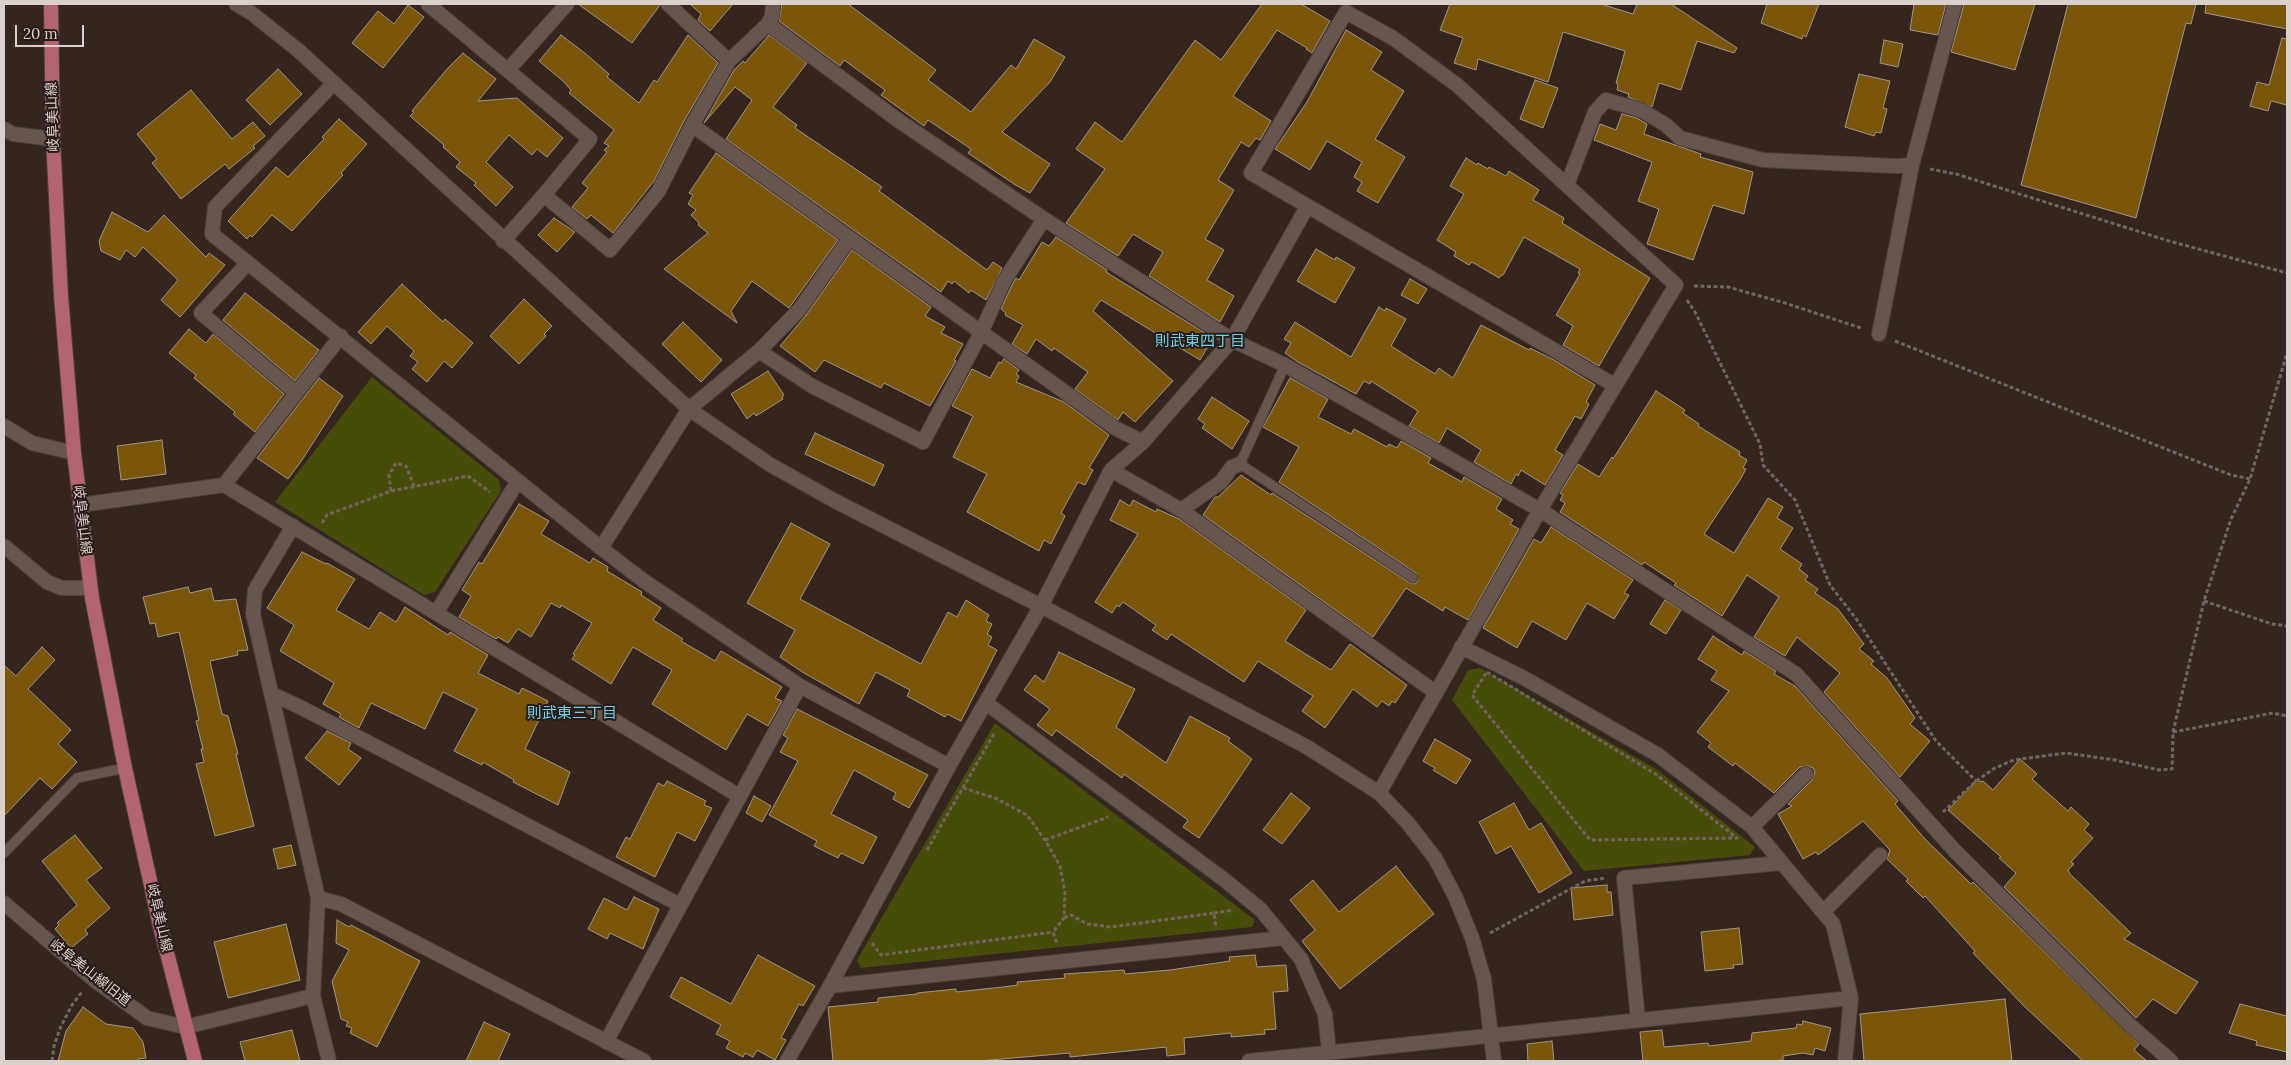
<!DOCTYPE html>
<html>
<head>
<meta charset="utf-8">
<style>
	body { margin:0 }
	#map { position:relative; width:2291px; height:1065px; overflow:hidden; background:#34251f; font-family:Lora,serif }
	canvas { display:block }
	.frame { position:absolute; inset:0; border:5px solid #dad0cc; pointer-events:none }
	.scale { position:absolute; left:15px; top:25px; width:69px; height:22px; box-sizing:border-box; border:2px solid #dad0cc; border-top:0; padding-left:6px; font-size:15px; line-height:18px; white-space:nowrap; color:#dad0cc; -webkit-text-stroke:4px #291c16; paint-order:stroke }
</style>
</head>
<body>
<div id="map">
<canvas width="2291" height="1065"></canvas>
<div class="frame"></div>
<div class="scale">20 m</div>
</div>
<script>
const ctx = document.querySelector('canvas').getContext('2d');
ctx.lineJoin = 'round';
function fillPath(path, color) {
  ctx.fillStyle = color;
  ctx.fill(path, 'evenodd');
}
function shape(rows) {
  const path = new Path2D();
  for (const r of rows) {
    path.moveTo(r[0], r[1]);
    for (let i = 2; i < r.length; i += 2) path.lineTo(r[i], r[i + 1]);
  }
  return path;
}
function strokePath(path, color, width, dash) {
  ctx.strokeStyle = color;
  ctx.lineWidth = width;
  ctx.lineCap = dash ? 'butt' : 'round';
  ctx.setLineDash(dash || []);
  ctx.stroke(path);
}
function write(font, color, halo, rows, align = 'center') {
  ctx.font = font + ' Lora,"Noto Sans JP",serif';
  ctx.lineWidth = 4;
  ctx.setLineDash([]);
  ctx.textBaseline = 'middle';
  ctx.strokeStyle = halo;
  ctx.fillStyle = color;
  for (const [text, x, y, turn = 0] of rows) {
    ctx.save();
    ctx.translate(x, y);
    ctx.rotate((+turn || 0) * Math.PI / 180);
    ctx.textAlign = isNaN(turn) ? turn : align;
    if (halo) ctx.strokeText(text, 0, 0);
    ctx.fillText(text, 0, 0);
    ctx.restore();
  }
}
fillPath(shape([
	[372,377,499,480,501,491,435,592,424,595,275,502],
	[1480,668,1656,769,1755,847,1750,855,1584,871,1452,700,1468,670],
	[995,723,1255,920,1252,927,861,968,857,960]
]), '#484c09');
const building = shape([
	[578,4,659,4,660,5,632,43,578,4],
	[690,4,733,4,710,31,698,20,701,14,690,4],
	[782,4,848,4,936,70,928,80,971,112,1011,65,1016,69,1034,39,1065,57,1050,82,1002,132,1050,164,1030,193,1014,184,968,153,971,149,928,120,924,126,881,95,885,90,844,60,840,66,779,21,782,4],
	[1262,4,1301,4,1330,21,1312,53,1306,49,1307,48,1277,30,1233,96,1271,121,1260,140,1256,138,1249,147,1241,142,1218,180,1234,190,1205,239,1224,250,1207,280,1234,296,1220,322,1149,276,1163,252,1133,234,1118,256,1066,223,1105,169,1076,149,1095,122,1122,142,1195,40,1221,60,1262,4],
	[1450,4,1601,4,1633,14,1637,4,1671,4,1737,48,1734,53,1697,41,1681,90,1659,83,1652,107,1628,97,1629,94,1617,90,1618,84,1616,83,1625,51,1563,32,1548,82,1478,59,1476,70,1454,63,1463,38,1440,30,1450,4],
	[1767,4,1819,4,1806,37,1803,35,1802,39,1761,23,1767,4],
	[1914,4,1946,4,1938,35,1910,30,1914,4],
	[1964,4,2035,4,2015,70,1951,52,1964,4],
	[2068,4,2196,4,2191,24,2186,23,2136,218,2021,185,2068,4],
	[2206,4,2287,4,2287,29,2205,13,2206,4],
	[408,5,424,17,383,68,352,43,378,11,394,24,408,5],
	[1346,30,1382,52,1371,70,1404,91,1375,139,1405,157,1378,203,1357,191,1362,182,1354,177,1362,162,1327,141,1310,170,1275,149,1307,102,1346,30],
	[561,35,586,54,609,74,607,77,639,103,654,80,657,82,688,35,718,63,684,121,654,181,613,233,591,215,587,219,572,207,588,188,582,183,607,152,604,150,609,146,604,143,614,130,569,93,571,90,563,81,539,61,561,35],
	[769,35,807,63,773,107,797,125,795,128,882,187,879,191,987,270,993,262,1002,268,986,300,971,290,969,293,954,281,952,284,948,281,941,292,726,139,752,100,735,87,704,123,734,70,743,61,745,63,769,35],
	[2282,38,2287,39,2287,105,2271,101,2268,111,2250,106,2257,82,2269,85,2282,38],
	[1884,40,1903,44,1898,67,1880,63,1884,40],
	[463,53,496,79,478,101,517,98,563,138,547,157,537,149,532,155,509,135,486,162,513,187,496,206,474,185,476,183,456,167,460,162,443,147,444,145,410,116,414,112,412,111,447,69,463,53],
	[278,69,302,94,270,125,246,100,278,69],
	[1859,74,1890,81,1883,108,1887,109,1881,133,1876,132,1874,136,1845,127,1859,74],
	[1535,80,1558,88,1543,128,1520,119,1535,80],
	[191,90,232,139,253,122,265,136,253,146,255,148,229,169,225,164,181,199,152,163,157,159,137,134,191,90],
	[1622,114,1637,118,1647,124,1644,134,1701,154,1700,157,1753,172,1744,214,1713,205,1693,260,1647,244,1659,209,1638,201,1652,162,1594,140,1600,124,1616,130,1622,114],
	[339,119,367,144,341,173,343,175,292,231,272,215,252,237,250,235,247,239,228,221,276,167,288,177,324,139,322,137,339,119],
	[716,153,838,240,789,308,752,281,731,311,737,323,664,269,708,233,698,225,699,223,691,215,696,210,688,204,693,195,689,193,716,153],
	[1466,158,1477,165,1478,163,1488,169,1489,167,1506,176,1509,171,1539,190,1533,200,1564,218,1562,223,1650,278,1599,366,1563,345,1573,326,1556,315,1580,274,1578,273,1580,269,1524,237,1503,275,1501,275,1499,278,1472,262,1469,265,1454,256,1456,252,1437,240,1464,194,1450,186,1466,158],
	[112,212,148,232,164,215,206,257,209,253,225,265,180,317,161,300,178,280,143,247,135,257,126,250,120,260,101,251,99,241,112,212],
	[554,218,575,232,557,252,538,235,554,218],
	[1056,237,1107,270,1106,272,1213,338,1200,360,1101,300,1093,311,1173,381,1135,422,1123,412,1118,420,1075,389,1088,372,1054,348,1052,351,1036,339,1027,354,1012,344,1023,325,1005,315,1006,313,1001,309,1012,285,1016,278,1019,280,1042,242,1049,246,1056,237],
	[1316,249,1335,260,1336,257,1355,268,1335,303,1297,281,1316,249],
	[852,250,931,307,925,316,945,327,941,333,963,344,954,360,956,361,930,406,884,383,881,388,824,360,815,372,780,346,807,314,852,250],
	[1410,279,1427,289,1418,304,1401,295,1410,279],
	[402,284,443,322,445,319,473,343,452,368,444,361,427,382,412,369,418,362,410,356,414,351,387,326,371,344,358,332,402,284],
	[245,293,319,350,295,381,223,320,245,293],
	[524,299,552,326,544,334,546,336,519,364,490,336,524,299],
	[1379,307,1385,311,1386,308,1406,319,1391,346,1435,374,1439,368,1453,378,1481,325,1529,350,1530,348,1554,360,1595,385,1586,402,1589,404,1581,419,1575,416,1555,450,1563,455,1545,485,1521,470,1518,476,1516,474,1511,484,1474,462,1481,450,1447,428,1439,443,1409,426,1418,411,1371,381,1370,384,1364,381,1356,394,1298,362,1285,353,1291,343,1284,339,1295,322,1351,357,1379,307],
	[683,322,722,360,701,382,662,344,683,322],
	[189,329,206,343,213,334,284,394,255,432,233,414,235,412,194,378,196,375,169,353,189,329],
	[1004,359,1019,370,1016,374,1019,376,1016,382,1064,402,1109,435,1089,468,1093,470,1085,485,1078,482,1061,513,1065,516,1051,544,1044,540,1039,551,967,512,987,474,953,457,973,416,952,406,972,369,990,378,999,362,1001,363,1004,359],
	[768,371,784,395,782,397,783,399,756,416,754,413,747,419,731,394,768,371],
	[319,378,343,396,302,460,288,479,257,458,319,378],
	[1290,378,1328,399,1318,417,1351,434,1354,429,1387,447,1389,444,1397,448,1401,441,1431,458,1428,463,1462,482,1464,477,1502,499,1496,509,1513,520,1510,524,1519,529,1468,620,1445,607,1443,611,1406,588,1373,637,1203,515,1215,497,1218,497,1241,475,1271,495,1272,493,1410,583,1415,584,1418,581,1416,573,1279,482,1299,447,1263,427,1290,378],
	[1656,391,1685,410,1683,413,1699,424,1698,426,1740,452,1739,455,1747,460,1743,468,1746,469,1740,480,1704,534,1734,553,1768,498,1783,507,1777,518,1793,528,1780,549,1802,564,1799,569,1808,576,1805,580,1818,589,1815,593,1838,609,1864,644,1859,649,1874,661,1871,664,1887,678,1915,718,1910,724,1930,741,1900,777,1824,692,1840,673,1797,637,1785,656,1754,637,1779,597,1747,575,1722,616,1674,585,1676,583,1644,562,1642,565,1560,512,1565,503,1560,500,1563,495,1560,493,1578,464,1599,477,1612,457,1613,459,1656,391],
	[1212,397,1249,421,1232,449,1202,428,1205,424,1198,419,1212,397],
	[815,433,884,465,874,486,805,454,815,433],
	[162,440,166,474,121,480,117,446,162,440],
	[1120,500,1130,506,1133,500,1156,512,1157,509,1179,519,1306,610,1285,641,1331,670,1350,644,1407,685,1395,703,1392,701,1389,706,1382,701,1377,707,1353,689,1325,728,1302,711,1313,696,1258,661,1244,682,1171,634,1167,640,1152,630,1156,625,1123,602,1119,607,1117,605,1112,613,1095,602,1138,534,1110,520,1120,500],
	[519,504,549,521,541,534,590,563,593,558,608,567,607,571,642,592,641,595,661,608,653,620,683,639,681,641,715,661,721,651,782,687,775,698,782,701,768,726,747,714,726,750,652,704,672,670,633,647,611,684,572,659,575,655,573,654,592,623,561,605,560,608,551,603,531,637,518,629,508,643,498,637,496,639,459,617,471,596,462,590,479,562,482,564,519,504],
	[791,523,830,544,800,599,921,664,948,612,957,617,966,600,989,615,986,621,992,624,987,634,992,637,988,645,997,650,961,721,947,714,945,717,907,696,910,690,876,672,859,704,804,673,780,657,795,630,747,603,791,523],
	[1551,527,1633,580,1624,593,1629,595,1614,619,1587,603,1566,640,1532,621,1517,648,1483,628,1534,539,1541,543,1551,527],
	[302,552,326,564,327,563,355,579,336,610,369,629,380,612,396,622,405,607,448,635,450,632,488,655,478,673,519,694,522,688,548,701,525,749,570,772,558,805,513,782,514,780,483,762,482,765,454,751,477,709,443,692,425,729,371,703,359,728,339,717,341,714,323,704,334,683,280,651,294,625,267,608,302,552],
	[188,587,190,593,211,588,214,601,236,599,248,650,237,651,238,655,210,661,222,714,228,716,238,754,236,754,254,826,215,836,196,764,204,762,201,749,203,749,196,721,199,720,179,632,158,637,155,623,150,624,143,597,188,587],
	[1665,600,1681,610,1666,634,1650,624,1665,600],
	[1713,636,1742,655,1744,651,1776,671,1774,674,1795,686,1898,801,1895,804,1925,839,1971,884,1973,882,2139,1044,2134,1050,2147,1061,2083,1061,2025,1007,1973,953,1975,951,1925,896,1923,898,1906,881,1908,879,1887,859,1890,850,1863,821,1818,855,1816,852,1803,859,1778,814,1792,806,1788,804,1812,780,1815,772,1813,768,1808,766,1800,767,1774,793,1735,763,1733,766,1708,747,1711,743,1697,732,1729,691,1711,680,1717,671,1698,659,1713,636],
	[42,647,55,660,28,689,71,730,58,744,77,762,52,789,40,778,4,816,4,665,16,676,42,647],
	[1059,652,1135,689,1116,727,1166,763,1190,716,1230,738,1228,741,1252,759,1199,838,1183,827,1188,820,1124,774,1122,778,1056,730,1052,736,1037,725,1050,709,1024,690,1035,675,1044,682,1059,652],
	[797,709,928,775,909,808,893,799,896,793,854,770,831,814,877,837,863,864,841,853,838,858,814,846,817,841,769,815,798,761,780,752,788,738,783,735,797,709],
	[327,731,351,743,348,749,361,758,339,785,305,758,327,731],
	[1435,739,1471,760,1456,784,1433,770,1435,768,1423,761,1435,739],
	[2020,759,2037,774,2032,779,2068,811,2071,807,2089,824,2084,830,2093,838,2071,862,2074,864,2068,870,2070,874,2131,933,2124,939,2198,982,2176,1014,2153,999,2136,1018,2004,887,2016,873,1999,858,2001,857,1948,810,1978,779,1981,782,1983,781,1993,790,2020,759],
	[667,781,706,801,704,805,712,808,695,841,677,832,655,877,616,857,626,837,630,839,658,783,664,786,667,781],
	[1291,793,1310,808,1282,844,1263,830,1291,793],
	[754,796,771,806,762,822,746,813,754,796],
	[1514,803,1529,830,1541,823,1572,873,1539,893,1511,846,1496,854,1479,822,1514,803],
	[75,835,102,868,86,880,110,908,85,930,88,934,71,948,55,929,59,925,57,923,77,905,42,861,75,835],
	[291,845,296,865,278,869,273,849,291,845],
	[1396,866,1434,914,1340,989,1302,941,1315,930,1290,900,1313,880,1339,912,1396,866],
	[1607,885,1607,892,1611,892,1613,915,1574,920,1571,888,1607,885],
	[634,897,659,909,643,949,610,933,607,939,588,929,604,898,627,910,634,897],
	[337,920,349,927,351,925,420,961,377,1047,350,1033,352,1028,346,1026,348,1022,341,1019,332,981,349,950,336,943,337,920],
	[286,924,300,980,228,998,214,942,286,924],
	[1739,928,1743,964,1733,965,1734,968,1705,971,1701,932,1739,928],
	[758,955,815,986,803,1006,799,1004,781,1038,786,1040,775,1060,757,1050,753,1057,745,1053,743,1057,726,1048,730,1041,716,1034,721,1025,670,997,681,977,731,1004,758,955],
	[1255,955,1257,967,1286,965,1288,991,1273,992,1276,1029,1264,1030,1265,1034,1231,1037,1231,1033,1184,1038,1185,1054,1167,1056,1166,1047,1070,1057,1070,1053,979,1061,833,1061,828,1007,878,1002,878,998,917,994,917,993,956,989,956,992,1003,987,1018,985,1017,982,1065,978,1064,974,1124,970,1125,974,1170,970,1230,961,1229,957,1255,955],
	[2005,999,2012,1061,1864,1061,1860,1014,2005,999],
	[2240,1004,2287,1016,2287,1052,2256,1045,2257,1041,2229,1033,2240,1004],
	[83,1007,106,1024,133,1028,143,1042,146,1058,138,1059,138,1061,58,1061,66,1031,83,1007],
	[1803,1021,1831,1028,1825,1051,1815,1048,1813,1055,1803,1053,1783,1056,1783,1060,1772,1061,1643,1061,1640,1032,1662,1030,1664,1047,1708,1043,1709,1046,1751,1041,1752,1033,1796,1028,1797,1024,1802,1025,1803,1021],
	[484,1022,510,1034,498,1061,466,1061,484,1022],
	[292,1030,300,1061,245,1061,240,1042,292,1030],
	[1552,1041,1554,1061,1528,1061,1527,1044,1552,1041]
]);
fillPath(building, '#7a560a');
strokePath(building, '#a09687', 1);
const service = shape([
	[1285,365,1240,464,1413,578],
	[4,853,77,778,125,768]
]);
const minor = shape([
	[428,4,590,139,544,195,503,241],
	[668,4,729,61],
	[768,24,902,123,1044,219,1232,340,1285,365,1540,510,1796,674,1955,851,2131,1026,2171,1061],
	[508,70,567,4],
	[333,84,215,207,212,234,601,548,644,581,800,686,949,766],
	[692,125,1115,428,1143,442],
	[4,129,13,134,53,139],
	[1567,185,1595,112,1606,100,1641,110,1666,125,1680,138,1763,160,1896,166,1912,165],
	[544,195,610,250,658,192,692,125,729,61,768,24,772,16,773,4],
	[248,263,201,313,296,393],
	[1879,334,1912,165,1955,4],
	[759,351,812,386,923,442,982,331,1004,281,1044,219],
	[4,426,32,443,74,453],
	[1111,470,1181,510,1435,692],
	[224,485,341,336],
	[80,505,224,485,739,796],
	[1181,510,1221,482,1232,467,1240,464],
	[293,526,255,590,253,614,318,898,313,996,329,1061],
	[4,546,47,582,62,588,90,588],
	[601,548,689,409,759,351,800,309,849,239],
	[436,613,518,481],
	[1461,647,1524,678,1658,755,1752,827,1833,924,1851,998,1845,1061],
	[272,694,302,708,680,905],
	[986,703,1226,881,1261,910,1301,959,1325,1014,1329,1052],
	[1379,793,1540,510,1676,285,1457,85,1393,38,1346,12,1251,173,1614,385],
	[1752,827,1806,774],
	[318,898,341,904,644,1061],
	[4,903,93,979,147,1018,185,1027,313,996],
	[1823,912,1880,855],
	[830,986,1283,938],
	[1638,1020,1624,878,1781,863],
	[606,1042,800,686],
	[787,1061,830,986,949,766,1041,606,1111,470,1143,442,1232,340,1307,207],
	[1249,1061,1851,998]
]);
const tertiary = shape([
	[236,4,250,12,299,51,689,409,769,464,835,501,1041,606,1307,747,1379,793,1407,822,1435,858,1455,896,1472,938,1484,979,1494,1061]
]);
const primary = shape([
	[51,4,53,139,61,296,74,453,92,598,125,768,160,926,195,1061]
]);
strokePath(service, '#4d403c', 11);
strokePath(minor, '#4d403c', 16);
strokePath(tertiary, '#4d403c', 16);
strokePath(primary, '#4d403c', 16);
strokePath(shape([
	[1930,169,1956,174,2169,241,2287,273],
	[1694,286,1728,287,1785,303,1861,328],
	[1687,300,1695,312,1760,444,1763,465,1795,500,1830,585,1857,620,1936,741,1976,781],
	[1895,341,2231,475,2250,479],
	[391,491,389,475,396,463,406,466,414,486],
	[322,523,327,515,391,491,468,476,490,492],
	[2204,601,2272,624,2287,626],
	[1487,672,1654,773,1737,838,1590,840,1472,695,1487,672],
	[2173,732,2273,713,2287,716],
	[963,788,995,798,1027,815,1045,840,1060,866,1065,893,1064,918,1053,932,1057,944],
	[1943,812,1976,781,1995,768,2014,760,2066,753,2115,760,2159,770,2172,769,2173,732,2204,601,2231,519,2250,479,2287,353],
	[1045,840,1108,817],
	[927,850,995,732],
	[1214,913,1233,910],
	[1064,918,1071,915,1087,924,1111,927,1214,913,1216,928],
	[1490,933,1585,881,1606,878],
	[872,943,881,955,1053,932],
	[52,1061,54,1046,61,1026,72,1005,82,992]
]), '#726560', 3, [4, 2.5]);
strokePath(service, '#67564f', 9);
strokePath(minor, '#67564f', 14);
strokePath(tertiary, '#67564f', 14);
strokePath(primary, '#b46471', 14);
write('14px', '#dad0cc', '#291c16', [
	["岐阜美山線",53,117,-92],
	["岐阜美山線",82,520,83],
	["岐阜美山線",159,918,77],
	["岐阜美山線旧道",90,973,38]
]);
write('15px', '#6ed2ec', '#291c16', [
	["則武東四丁目",1200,342],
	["則武東三丁目",572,714]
]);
</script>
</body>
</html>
